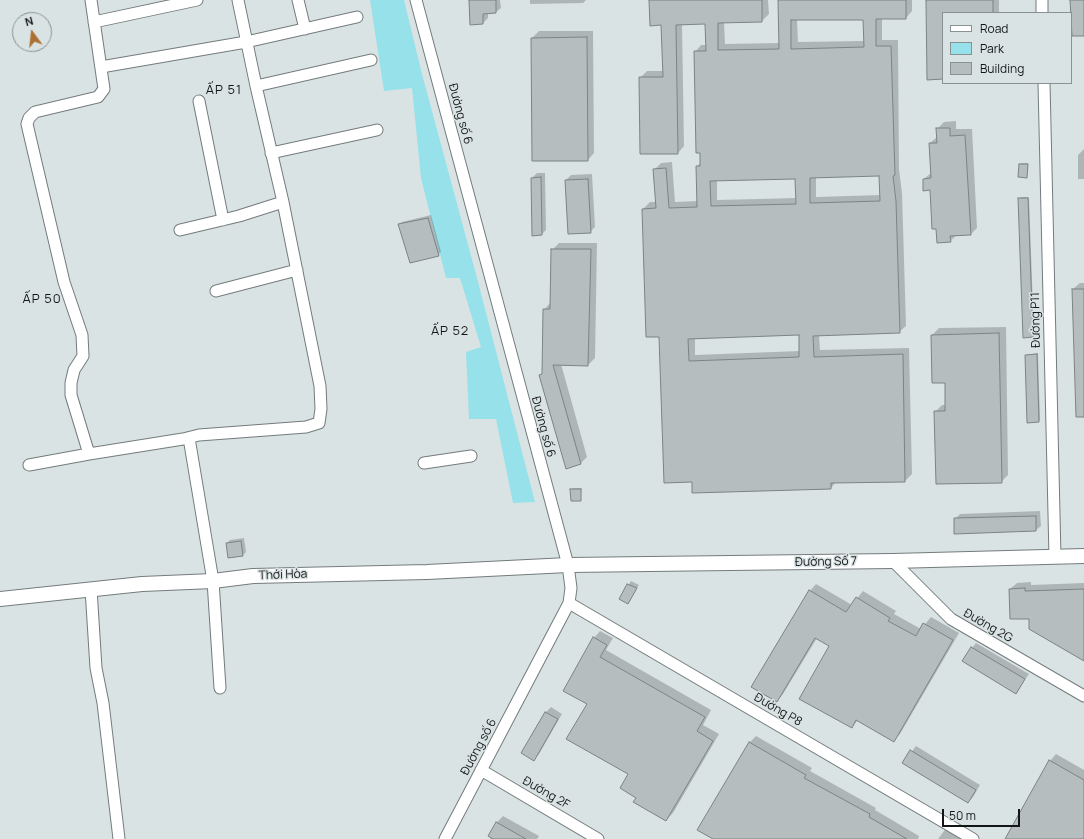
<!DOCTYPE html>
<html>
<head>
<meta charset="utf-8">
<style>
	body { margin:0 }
	#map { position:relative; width:1084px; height:839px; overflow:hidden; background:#dae3e4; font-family:Manrope,sans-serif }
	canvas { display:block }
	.legend { position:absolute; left:942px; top:12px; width:130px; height:72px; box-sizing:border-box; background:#dae3e4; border:1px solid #8a9192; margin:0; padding:5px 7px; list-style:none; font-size:12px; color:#131616 }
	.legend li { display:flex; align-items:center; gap:8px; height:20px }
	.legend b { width:20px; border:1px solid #8a9192 }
	.north { position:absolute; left:12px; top:12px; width:40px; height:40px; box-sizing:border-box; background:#dae3e4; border:1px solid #8a9192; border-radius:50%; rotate:345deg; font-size:11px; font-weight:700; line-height:16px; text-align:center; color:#131616 }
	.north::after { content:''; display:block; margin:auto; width:14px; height:18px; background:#ac7032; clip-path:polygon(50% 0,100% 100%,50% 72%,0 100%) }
	.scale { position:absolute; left:942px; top:809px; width:78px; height:18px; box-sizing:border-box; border:2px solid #131616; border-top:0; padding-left:5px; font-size:12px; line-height:14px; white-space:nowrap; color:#131616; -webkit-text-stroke:3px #dae3e4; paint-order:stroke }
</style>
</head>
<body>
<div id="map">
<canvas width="1084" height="839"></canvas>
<ul class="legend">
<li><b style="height:5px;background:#fff"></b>Road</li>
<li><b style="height:11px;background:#96e1ea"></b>Park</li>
<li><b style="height:11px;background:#b5bdbe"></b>Building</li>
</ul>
<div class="north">N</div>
<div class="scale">50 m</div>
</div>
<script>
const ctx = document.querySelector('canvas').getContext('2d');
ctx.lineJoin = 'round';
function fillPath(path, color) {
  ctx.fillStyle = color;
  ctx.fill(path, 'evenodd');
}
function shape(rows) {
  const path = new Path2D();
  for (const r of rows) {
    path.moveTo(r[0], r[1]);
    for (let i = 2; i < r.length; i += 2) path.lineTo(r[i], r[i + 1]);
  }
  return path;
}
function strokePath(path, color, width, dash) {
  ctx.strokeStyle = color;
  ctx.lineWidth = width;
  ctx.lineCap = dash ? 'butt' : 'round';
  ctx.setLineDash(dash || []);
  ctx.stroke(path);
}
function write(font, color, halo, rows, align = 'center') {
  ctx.font = font + ' Manrope,sans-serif';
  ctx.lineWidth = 3;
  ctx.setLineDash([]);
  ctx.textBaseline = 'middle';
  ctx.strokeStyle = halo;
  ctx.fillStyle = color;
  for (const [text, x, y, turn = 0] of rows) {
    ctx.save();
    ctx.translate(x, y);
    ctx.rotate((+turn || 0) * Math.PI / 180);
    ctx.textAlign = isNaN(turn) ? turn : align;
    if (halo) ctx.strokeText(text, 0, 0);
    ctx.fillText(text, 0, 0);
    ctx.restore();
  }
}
fillPath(shape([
	[370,0,404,0,422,74,477,278,535,502,513,503,496,419,469,419,466,352,481,347,460,278,446,278,421,178,412,88,384,91]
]), '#96e1ea');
fillPath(shape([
	[470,0,500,0,501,8,496,12,488,13,488,18,483,23],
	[530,0,586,0,583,3,530,4],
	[650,0,768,0,769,14,762,21,724,22,725,44,780,43,779,0,912,0,912,11,906,18,882,18,882,40,898,40,899,169,902,193,906,326,899,332,819,335,820,350,909,348,912,474,905,481,836,482,831,488,693,492,693,481,660,336,643,209,650,202,657,202,654,170,661,163,672,162,675,202,698,201,697,166,701,163,695,52,701,45,707,45,706,23,682,24,684,146,678,153,640,78,647,71,664,71,662,24],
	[797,19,864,19,864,41,798,42],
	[880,175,881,195,816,197,816,177],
	[796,178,797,198,717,200,717,180],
	[800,334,800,351,695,355,695,337],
	[927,0,999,0,999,13,943,13,943,78],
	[539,31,593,31,594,153,588,160,532,38],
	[956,121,956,129,972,129,977,228,971,234,957,235,950,241,931,189,924,179,932,172,930,143,937,137,937,129,944,122],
	[1084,149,1084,179,1078,179,1078,155],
	[1021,163,1028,163,1027,177,1019,176],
	[537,173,545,173,546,230,541,235,532,178],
	[592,174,595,227,590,232,566,180,571,175],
	[1021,197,1029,197,1034,335,1032,336,1019,199],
	[431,215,441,252,438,255,399,225,402,222],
	[559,243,597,243,595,358,588,365,561,364,587,457,580,464,541,375,543,373,544,310,550,303,552,250],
	[1080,283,1084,283,1084,416,1073,289],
	[1006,327,1008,475,1001,482,935,412,942,405,946,405,946,382,933,382,932,335,939,328],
	[1038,353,1040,420,1038,421,1026,355],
	[573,488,582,488,580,500,571,489],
	[1040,511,1041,526,1036,530,955,519,960,514],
	[244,538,246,552,243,555,227,543,230,540],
	[631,581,639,585,628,603,620,598],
	[1031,582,1031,585,1084,583,1084,660,1030,618,1010,589,1017,583],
	[816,584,852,605,863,591,896,611,894,614,921,629,931,617,959,633,900,734,894,740,858,720,852,727,830,646,817,638,783,694,777,701,810,591],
	[600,631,613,638,606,650,711,710,703,725,719,734,673,813,666,820,638,797,629,774,588,704,594,638],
	[976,643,1029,674,1016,693,972,648],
	[551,707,562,714,539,754,534,759,523,753,546,712],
	[756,736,812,768,810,771,876,808,875,810,919,836,918,839,715,839,699,829,750,742],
	[916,746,980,785,973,797,968,802,904,762],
	[1056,754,1084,770,1084,839,1021,839,1050,761],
	[503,816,539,836,537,839,490,839,491,837,489,836,497,822],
	[947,827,967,839,938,839]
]), '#0003');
const building = shape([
	[469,0,496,0,496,13,483,14,483,24,470,25,469,0],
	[649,0,762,0,762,22,718,23,718,50,779,49,778,0,906,0,906,19,876,19,876,46,891,46,895,175,893,176,896,201,900,333,813,336,814,357,903,354,905,482,831,483,831,489,692,493,692,482,664,483,659,337,646,337,642,209,656,208,653,169,666,168,669,208,697,207,696,166,700,166,700,153,696,153,694,51,706,51,705,24,676,25,678,154,640,154,639,77,663,77,661,25,650,26,649,0],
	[791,20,863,20,864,47,791,49,791,20],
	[879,176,880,201,810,203,810,178,879,176],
	[795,179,796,204,711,206,710,181,795,179],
	[799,335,799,357,689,361,688,339,799,335],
	[926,0,993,0,993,13,943,13,943,79,927,80,926,0],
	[1070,0,1084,0,1084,36,1072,36,1070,0],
	[587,37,588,161,532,161,531,38,587,37],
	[936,128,950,128,950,136,965,135,971,235,950,236,951,242,937,243,936,229,932,229,930,190,923,191,923,179,931,178,929,143,937,143,936,128],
	[1019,164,1028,164,1027,178,1018,177,1019,164],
	[541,177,542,235,532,236,531,178,541,177],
	[588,179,591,233,568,234,565,180,588,179],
	[1018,198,1028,198,1033,337,1023,338,1018,198],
	[428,218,439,256,410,263,398,224,428,218],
	[551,249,591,249,588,366,553,365,581,464,566,469,539,375,542,374,543,309,550,309,551,249],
	[1072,289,1084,289,1084,417,1076,417,1072,289],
	[999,333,1002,483,936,484,934,411,945,411,945,383,932,383,931,335,999,333],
	[1037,354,1039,422,1027,423,1025,355,1037,354],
	[570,489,581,489,581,501,571,501,570,489],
	[1036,516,1036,531,954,534,954,518,1036,516],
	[241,541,243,556,228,558,226,543,241,541],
	[627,584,637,588,628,604,619,599,627,584],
	[1025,588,1025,591,1084,589,1084,661,1029,629,1029,619,1010,619,1009,589,1025,588],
	[809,590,846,612,856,597,890,618,888,621,916,636,923,623,953,640,894,742,856,720,852,728,799,699,829,646,815,638,777,702,751,687,809,590],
	[593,637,607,645,600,657,705,717,697,731,713,741,666,821,633,802,636,798,620,788,628,774,566,739,587,704,563,691,593,637],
	[971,647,1025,679,1016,694,962,661,971,647],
	[545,712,558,719,534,761,521,753,545,712],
	[749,742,806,775,804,778,870,814,869,817,907,839,713,839,697,830,749,742],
	[910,750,976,790,968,803,902,763,910,750],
	[1049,760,1084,780,1084,839,1005,839,1049,760],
	[496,822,526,839,493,839,488,836,496,822]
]);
fillPath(building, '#b5bdbe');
strokePath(building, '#7b8384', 1);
const minor = shape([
	[298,0,305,29],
	[416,0,568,565,571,588,569,603,445,839],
	[1042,0,1042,13],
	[94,22,197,0],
	[101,67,246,42,357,17],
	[1044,83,1055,557],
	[256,86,371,60],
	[199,101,223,220],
	[271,153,377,130],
	[180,230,239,216,283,202],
	[216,291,297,270],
	[189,438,213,581,220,688],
	[89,454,71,395,71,383,74,370,83,356,82,335,64,282,27,124,29,118,35,112,98,97,104,89,91,0],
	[424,463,471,456],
	[29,465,89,454,183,439,199,435,306,427,319,423,321,409,320,386,283,202,256,86,238,0],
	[893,561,951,619,1084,696],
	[91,589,96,668,103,703,119,839],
	[569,603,973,839],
	[481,770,598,839]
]);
const tertiary = shape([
	[0,599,142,584,213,581,253,576,427,572,568,565,893,561,1084,556]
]);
strokePath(minor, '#747b7c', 13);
strokePath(tertiary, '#747b7c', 16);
strokePath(minor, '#fff', 11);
strokePath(tertiary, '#fff', 14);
write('12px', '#131616', '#dae3e4', [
	["Đường số 6",460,114,75],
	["Đường P11",1036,320,-91],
	["Đường số 6",543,427,75],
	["Đường Số 7",826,562,-1],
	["Thới Hòa",283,575,-2],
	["Đường 2G",988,626,30],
	["Đường P8",778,710,30],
	["Đường số 6",479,747,-62],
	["Đường 2F",546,793,30]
]);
ctx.letterSpacing = '1px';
write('13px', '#131616', '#dae3e4', [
	["ẤP 51",224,90],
	["ẤP 50",42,299],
	["ẤP 52",450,331]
]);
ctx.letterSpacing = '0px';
</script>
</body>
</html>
